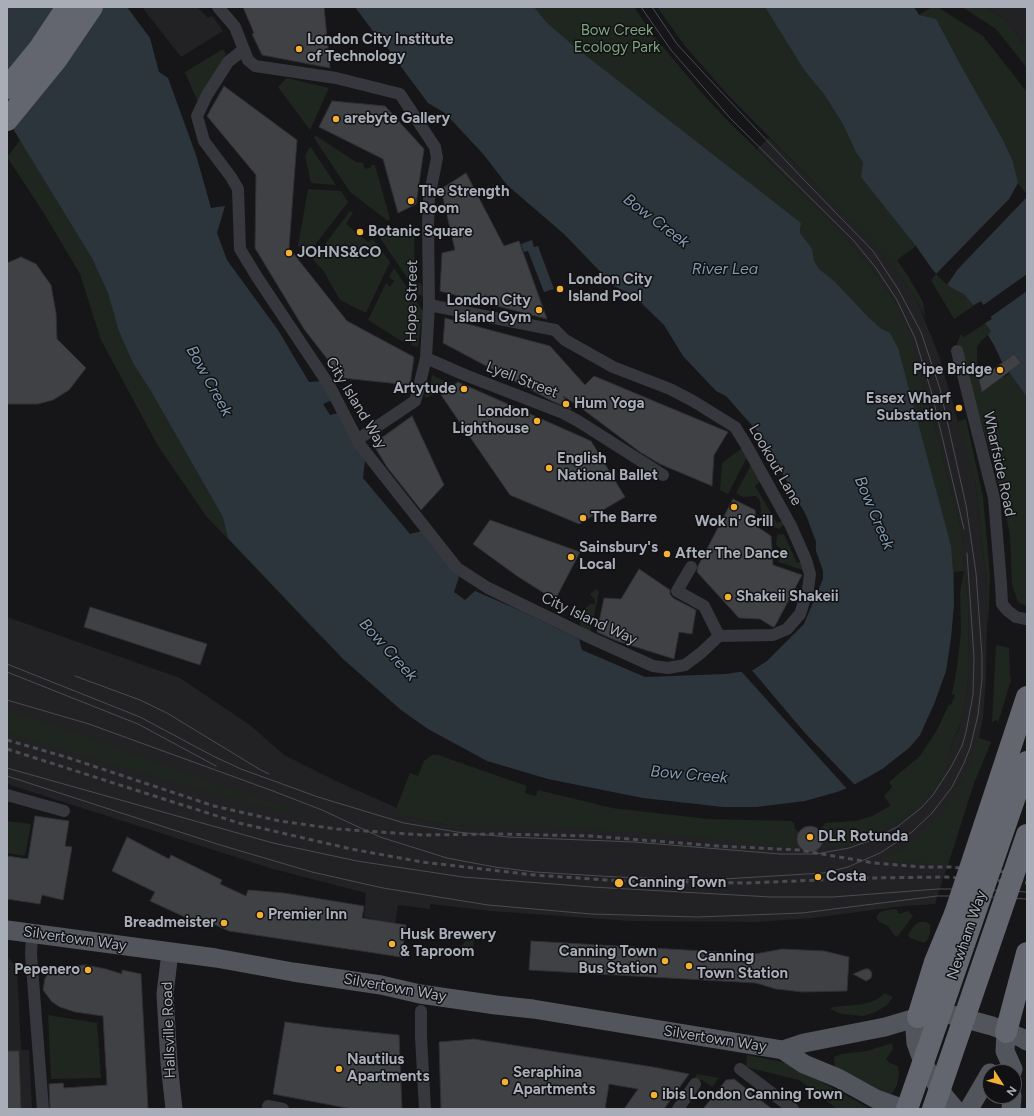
<!DOCTYPE html>
<html>
<head>
<meta charset="utf-8">
<style>
	body { margin:0 }
	#map { position:relative; width:1034px; height:1116px; overflow:hidden; background:#161618; font-family:Figtree,sans-serif }
	canvas { display:block }
	.frame { position:absolute; inset:0; border:8px solid #a8adb8; pointer-events:none }
	.north { position:absolute; left:982px; top:1064px; width:40px; height:40px; box-sizing:border-box; background:#111113; border:1px solid #4d4f55; border-radius:50%; rotate:126deg; font-size:11px; font-weight:700; line-height:16px; text-align:center; color:#a8adb8 }
	.north::after { content:''; display:block; margin:auto; width:14px; height:18px; background:#f2b134; clip-path:polygon(50% 0,100% 100%,50% 72%,0 100%) }
</style>
</head>
<body>
<div id="map">
<canvas width="1034" height="1116"></canvas>
<div class="frame"></div>
<div class="north">N</div>
</div>
<script>
const ctx = document.querySelector('canvas').getContext('2d');
ctx.lineJoin = 'round';
function fillPath(path, color) {
  ctx.fillStyle = color;
  ctx.fill(path, 'evenodd');
}
function shape(rows) {
  const path = new Path2D();
  for (const r of rows) {
    if (r.length === 3) {
      path.moveTo(r[0] + r[2], r[1]);
      path.arc(r[0], r[1], r[2], 0, 2 * Math.PI);
      continue;
    }
    path.moveTo(r[0], r[1]);
    for (let i = 2; i < r.length; i += 2) path.lineTo(r[i], r[i + 1]);
  }
  return path;
}
function strokePath(path, color, width, dash) {
  ctx.strokeStyle = color;
  ctx.lineWidth = width;
  ctx.lineCap = dash ? 'butt' : 'round';
  ctx.setLineDash(dash || []);
  ctx.stroke(path);
}
function write(font, color, halo, rows, align = 'center') {
  ctx.font = font + ' Figtree,sans-serif';
  ctx.lineWidth = 3;
  ctx.setLineDash([]);
  ctx.textBaseline = 'middle';
  ctx.strokeStyle = halo;
  ctx.fillStyle = color;
  for (const [text, x, y, turn = 0] of rows) {
    ctx.save();
    ctx.translate(x, y);
    ctx.rotate((+turn || 0) * Math.PI / 180);
    ctx.textAlign = isNaN(turn) ? turn : align;
    if (halo) ctx.strokeText(text, 0, 0);
    ctx.fillText(text, 0, 0);
    ctx.restore();
  }
}
fillPath(shape([
	[142,7,197,7,208,18,211,16,214,18,223,31,181,57],
	[987,7,1027,7,1027,48,1005,19],
	[769,138,870,239,891,265,915,296,939,356,975,480,987,587,986,679,983,717,979,738,991,742,974,783,935,904,904,906,812,918,756,922,630,921,491,911,430,904,430,909,398,905,395,924,364,917,366,893,273,869,7,784,7,617,180,678,250,725,284,755,336,781,397,808,395,814,448,825,795,829,799,832,820,829,826,823,856,821,872,816,892,805,951,745,959,729,965,706,969,672,968,598,964,570,962,532,927,398,896,302,870,266,838,229,757,149],
	[7,958,9,959,17,967,21,1050,29,1050,32,1109,7,1109]
]), '#222225');
fillPath(shape([
	[486,7,634,7,654,36,700,91,728,121,838,229,870,266,896,302,912,340,924,389,927,398,962,532,964,570,968,598,969,672,965,706,959,728,951,745,950,762,938,783,922,804,903,819,874,836,851,844,832,848,826,835,821,829,826,823,856,821,872,816,891,806,884,796,892,787,889,782,920,756,937,730,949,704,951,705,955,695,952,694,957,668,961,631,960,593,964,571,954,572,954,604,951,638,946,671,934,704,920,735,909,748,882,769,867,778,837,792,934,675],
	[657,7,790,7,1027,362,1026,606,1018,602,1012,585,1010,534,991,454,957,343,961,334,964,337,992,319,981,301,954,319,931,280,936,274,916,246,897,260,908,276,923,302,925,318,915,296,891,265,870,240,727,94,685,46],
	[988,335,994,345,1002,362,1010,373,1005,377,1003,376,983,392,979,380,977,363,977,347,981,341],
	[914,7,919,15,932,7,938,7,983,36,1027,92,1027,244],
	[962,7,987,7,1005,19,1027,48,1027,68,996,29],
	[223,49,226,54,212,78,199,105,185,72],
	[7,75,323,639,206,516,158,446,101,340,80,274,45,215,7,157,20,140,7,119],
	[287,78,329,88,310,130,278,87],
	[315,135,356,162,363,163,365,169,371,167,371,165,375,165,390,219,388,221,350,192,314,138],
	[310,146,336,185,311,183,305,156],
	[308,189,341,191,348,202,309,253,298,246],
	[350,211,353,213,346,224,368,242,373,239,390,262,366,313,340,300,323,270,313,260],
	[394,229,414,230,415,282,422,284,423,296,419,295,380,238,388,233,390,236,396,233],
	[394,268,423,311,418,347,410,345,413,341,407,337,403,342,368,320,386,283,390,287,394,281,389,277],
	[432,375,449,383,427,398,424,396,430,388],
	[966,419,983,497,987,542,990,575,989,607,986,638,987,587,975,480,959,429,958,421],
	[742,448,747,457,728,494,720,490,722,463],
	[751,465,761,481,755,486,777,523,784,520,786,523,779,529,762,523,760,501,756,496,743,497,736,493],
	[784,534,797,563,803,560,806,571,778,562,783,550,776,545,777,535],
	[596,589,599,592,590,634,581,630,578,614,590,604,595,604,595,600,590,594],
	[996,645,1009,648,1010,675,1011,680,998,723,997,720,992,722],
	[7,710,39,720,271,803,331,820,254,804,131,770,7,733],
	[978,738,991,742,974,783,948,865,882,860,915,840,943,810,954,795,971,761],
	[432,755,438,755,527,786,525,793,536,796,538,790,612,808,708,819,791,821,794,823,795,829,794,848,706,838,554,827,448,825,394,814,410,773,418,776,424,761],
	[7,821,31,824,25,856,7,853],
	[896,909,899,914,908,911,913,916,897,937,894,935,888,926,879,922,876,917,880,912,887,910],
	[920,922,926,922,930,924,930,933,927,941,924,943,910,938,908,935,910,931,916,924],
	[468,937,474,937,473,952,458,951],
	[885,993,893,997,886,1006,875,1012,864,1016,842,1014,830,1009,833,1007,864,1004,876,1000],
	[48,1015,97,1023,101,1078,51,1079],
	[892,1043,893,1049,886,1059,890,1063,898,1066,899,1074,897,1085,893,1092,889,1095,872,1088,835,1068,834,1057,841,1054,867,1051],
	[747,1055,787,1063,871,1109,837,1109,799,1080,746,1067],
	[697,1074,719,1078,712,1087,702,1080,694,1079]
]), '#1e261f');
fillPath(shape([
	[7,7,127,7,150,38,159,72,168,78,196,155,211,208,225,206,217,233,227,260,278,330,309,382,322,381,332,400,323,404,330,415,339,413,365,460,363,478,410,534,422,531,459,577,454,592,465,600,475,591,519,610,579,639,582,650,645,677,726,674,753,670,767,661,804,624,823,579,823,571,816,551,816,542,806,515,773,457,757,431,726,396,716,391,683,356,664,325,634,296,614,286,564,234,507,185,484,155,445,113,428,103,399,64,398,60,375,34,355,7,534,7,546,22,576,48,801,223,800,228,800,233,812,249,814,261,819,269,835,282,869,318,880,328,890,333,898,348,947,531,951,546,953,572,954,604,951,638,946,671,934,704,920,735,909,748,882,769,850,787,837,792,805,801,789,803,756,807,723,807,643,798,548,779,487,761,428,729,401,710,343,659,228,538,223,517,151,391,133,363,119,331,108,293,92,258,7,119],
	[765,7,914,7,919,15,936,19,960,64,1004,142,1013,162,1018,183,1027,194,1027,397,1002,362,994,345,988,335,991,331,985,323,992,319,981,301,973,305,965,295,947,285,932,269,916,246,861,177,863,162,856,152,843,124,824,94,805,71],
	[532,240,534,247,538,246,554,289,544,292,528,251,524,252,521,244]
]), '#2c353c');
fillPath(shape([
	[1018,183,1027,194,1027,197,958,269,947,285,936,274,1009,199],
	[1027,274,1027,291,989,318,982,306],
	[750,668,805,733,856,786,848,790,740,670]
]), '#161618');
const building = shape([
	[243,7,324,7,330,68,262,55,252,34,254,33,243,7],
	[224,86,297,140,289,248,347,321,414,357,410,385,342,378,304,329,255,248,256,175,207,116,224,86],
	[332,101,385,106,424,149,416,204,398,213,383,159,319,127,332,101],
	[466,173,504,246,519,241,547,319,440,291,442,253,455,250,441,189,466,173],
	[21,257,36,264,51,285,56,313,57,339,86,368,69,390,53,400,38,404,7,404,7,263,21,257],
	[445,318,550,346,585,385,594,376,728,432,714,455,712,486,660,464,640,452,585,411,575,402,574,403,563,396,571,409,552,401,443,343,445,318],
	[1014,354,1021,363,982,392,979,380,1014,354],
	[458,382,591,441,625,497,579,524,510,495,441,395,458,382],
	[412,416,444,485,421,510,387,467,373,444,412,416],
	[733,499,755,510,756,526,771,536,773,565,802,575,775,626,773,627,760,619,739,618,697,572,698,566,733,499],
	[490,520,580,552,555,600,517,576,473,544,490,520],
	[639,569,670,590,670,594,673,598,696,610,692,634,679,632,674,659,617,641,597,632,604,598,621,599,639,569],
	[90,607,207,644,200,665,84,627,90,607],
	[35,816,69,821,65,846,72,847,63,900,42,895,40,904,7,899,7,856,28,859,35,816],
	[810,839,13],
	[127,837,169,859,171,855,222,880,220,884,246,896,248,890,284,893,364,906,362,918,406,925,401,957,229,931,204,920,202,925,150,901,155,892,112,871,127,837],
	[531,941,755,954,782,949,824,951,849,957,847,991,803,992,776,989,756,983,529,970,531,941],
	[86,965,106,969,122,974,122,970,141,974,148,1109,50,1109,49,1084,63,1083,64,1088,107,1085,103,1016,75,1012,60,1007,52,1002,43,990,45,978,49,973,68,966,86,965],
	[865,969,869,969,872,973,871,978,868,980,866,981,853,974,865,969],
	[285,1022,323,1027,399,1035,402,1109,352,1109,273,1094,285,1022],
	[474,1039,653,1067,689,1074,664,1109,624,1109,638,1089,609,1084,605,1109,441,1109,439,1042,474,1039],
	[7,1051,19,1051,21,1109,7,1109,7,1051],
	[734,1079,772,1109,703,1109,726,1080,734,1079]
]);
fillPath(building, '#404145');
strokePath(building, '#303034', 1);
strokePath(shape([
	[218,7,235,27,248,60,255,66,336,78,400,94,435,147,437,158,429,198,428,224,429,305,426,358,418,391,415,401,357,440],
	[243,50,228,62,207,95,197,116,204,141,231,177,238,189,240,249,257,277,329,385,360,445,457,568,488,588,591,638,653,666,668,668,685,665,701,653,719,636],
	[429,305,555,330,565,340,613,367,670,389,693,401,735,427,745,443,791,526,806,560,810,574,808,589,800,614,787,629,773,635,719,636],
	[957,351,994,498,1001,584,1002,604,1008,611,1016,617,1025,619],
	[426,358,465,375,563,413,578,421,663,475],
	[691,567,677,591,704,606,719,636],
	[7,795,64,811],
	[32,933,31,954,43,1109],
	[421,1011,421,1037,425,1109],
	[740,1069,793,1109],
	[268,1106,283,1109],
	[678,1109,695,1084]
]), '#37383d', 12);
strokePath(shape([
	[170,952,165,994,169,1063,174,1109]
]), '#45474d', 17);
strokePath(shape([
	[7,930,216,958,293,972,381,985,420,994,496,1005,533,1009,783,1050,804,1064,838,1078,876,1099,904,1109],
	[918,1017,915,1030,916,1043,924,1065,945,1097,955,1109],
	[1006,1032,1005,1051,1013,1069,1012,1072],
	[783,1050,804,1043,885,1027,932,1013,948,1014,992,1026,1022,1038,1027,1041],
	[969,1109,990,1073],
	[1011,1109,1012,1096]
]), '#53555c', 19);
strokePath(shape([
	[7,88,39,49,67,7],
	[7,120,56,60,92,7],
	[918,1017,935,962,955,914],
	[1006,1032,1027,953]
]), '#63666e', 22);
strokePath(shape([
	[641,7,671,50,730,118,854,241,876,268,897,300,915,338,932,394,964,529],
	[7,664,140,717,213,756,241,769,318,797,404,823,457,832,508,837,634,842,780,854,816,854,849,848,872,840,897,827,921,808,933,795,951,767,962,746,966,732,973,695,974,657,967,553],
	[7,672,138,724,216,766],
	[75,676,140,700,167,713,259,769,269,774],
	[7,700,89,724,273,791,322,810,380,837,447,858,495,867,535,872,617,877,707,880,823,873,848,867,880,853,912,832,932,813,952,787,964,763,970,748,978,715,982,679,982,656,976,573,966,505,940,389,921,332,898,289,873,251,805,181,711,81,677,44,652,7],
	[7,768,273,843,357,861,463,877,592,887,771,897,833,897,938,889,974,889,1027,892],
	[7,776,217,844,312,872,383,888,488,905,591,914,697,917,802,913,937,896,973,896,1027,899]
]), '#4a4c52', 1);
strokePath(shape([
	[7,740,66,757,214,806,280,821,337,829,424,835,499,834,591,836,718,846,799,850,874,863,921,867,950,867,1027,874],
	[7,749,239,823,351,849,422,862,534,875,622,881,748,883,868,878,946,877,1027,883]
]), '#4a4c52', 3, [5, 4]);
strokePath(shape([
	[955,914,1027,697],
	[907,1109,1027,762],
	[933,1109,1027,835]
]), '#63666e', 22);
for (const [x, y, r, color] of [
	[299,49,4,"#f2b134"],
	[336,119,4,"#f2b134"],
	[411,201,4,"#f2b134"],
	[360,232,4,"#f2b134"],
	[289,253,4,"#f2b134"],
	[560,289,4,"#f2b134"],
	[539,310,4,"#f2b134"],
	[1000,370,4,"#f2b134"],
	[464,389,4,"#f2b134"],
	[566,404,4,"#f2b134"],
	[959,408,4,"#f2b134"],
	[537,421,4,"#f2b134"],
	[549,468,4,"#f2b134"],
	[734,507,4,"#f2b134"],
	[583,518,4,"#f2b134"],
	[667,554,4,"#f2b134"],
	[571,557,4,"#f2b134"],
	[728,597,4,"#f2b134"],
	[810,837,4,"#f2b134"],
	[818,877,4,"#f2b134"],
	[619,883,5,"#f2b134"],
	[260,915,4,"#f2b134"],
	[224,923,4,"#f2b134"],
	[392,944,4,"#f2b134"],
	[665,961,4,"#f2b134"],
	[689,966,4,"#f2b134"],
	[88,970,4,"#f2b134"],
	[339,1069,4,"#f2b134"],
	[505,1082,4,"#f2b134"],
	[654,1095,4,"#f2b134"]
]) {
  const dot = new Path2D();
  dot.arc(x, y, r, 0, 2 * Math.PI);
  ctx.fillStyle = color;
  ctx.fill(dot);
  strokePath(dot, '#111113', 1.5);
}
write('15px', '#7fa381', '#111113', [
	["Bow Creek",617,31],
	["Ecology Park",617,48]
]);
write('bold 15px', '#a8adb8', '#111113', [
	["London City Institute",307,40],
	["of Technology",307,57],
	["arebyte Gallery",344,119],
	["The Strength",419,192],
	["Room",419,209],
	["Botanic Square",368,232],
	["JOHNS&CO",297,253],
	["London City",568,280],
	["Island Pool",568,297],
	["London City",531,301,"right"],
	["Island Gym",531,318,"right"],
	["Pipe Bridge",992,370,"right"],
	["Artytude",456,389,"right"],
	["Essex Wharf",951,399,"right"],
	["Substation",951,416,"right"],
	["Hum Yoga",574,404],
	["London",529,412,"right"],
	["Lighthouse",529,429,"right"],
	["English",557,459],
	["National Ballet",557,476],
	["The Barre",591,518],
	["Wok n' Grill",734,522,"center"],
	["Sainsbury's",579,548],
	["Local",579,565],
	["After The Dance",675,554],
	["Shakeii Shakeii",736,597],
	["DLR Rotunda",818,837],
	["Costa",826,877],
	["Canning Town",628,883],
	["Premier Inn",268,915],
	["Breadmeister",216,923,"right"],
	["Husk Brewery",400,935],
	["& Taproom",400,952],
	["Canning Town",657,952,"right"],
	["Bus Station",657,969,"right"],
	["Canning",697,957],
	["Town Station",697,974],
	["Pepenero",80,970,"right"],
	["Nautilus",347,1060],
	["Apartments",347,1077],
	["Seraphina",513,1073],
	["Apartments",513,1090],
	["ibis London Canning Town",662,1095]
], 'left');
write('15px', '#a8adb8', '#111113', [
	["Hope Street",412,301,-89],
	["Lyell Street",522,380,21],
	["City Island Way",356,403,59],
	["Wharfside Road",999,464,78],
	["Lookout Lane",775,465,60],
	["City Island Way",589,619,25],
	["Newham Way",967,935,-71],
	["Silvertown Way",75,939,8],
	["Silvertown Way",395,988,10],
	["Hallsville Road",169,1030,-92],
	["Silvertown Way",715,1039,9]
]);
write('italic 16px', '#7f9bb3', '#111113', [
	["Bow Creek",656,221,37],
	["River Lea",725,269],
	["Bow Creek",209,381,61],
	["Bow Creek",874,513,67],
	["Bow Creek",388,650,48],
	["Bow Creek",689,775,5]
]);
</script>
</body>
</html>
